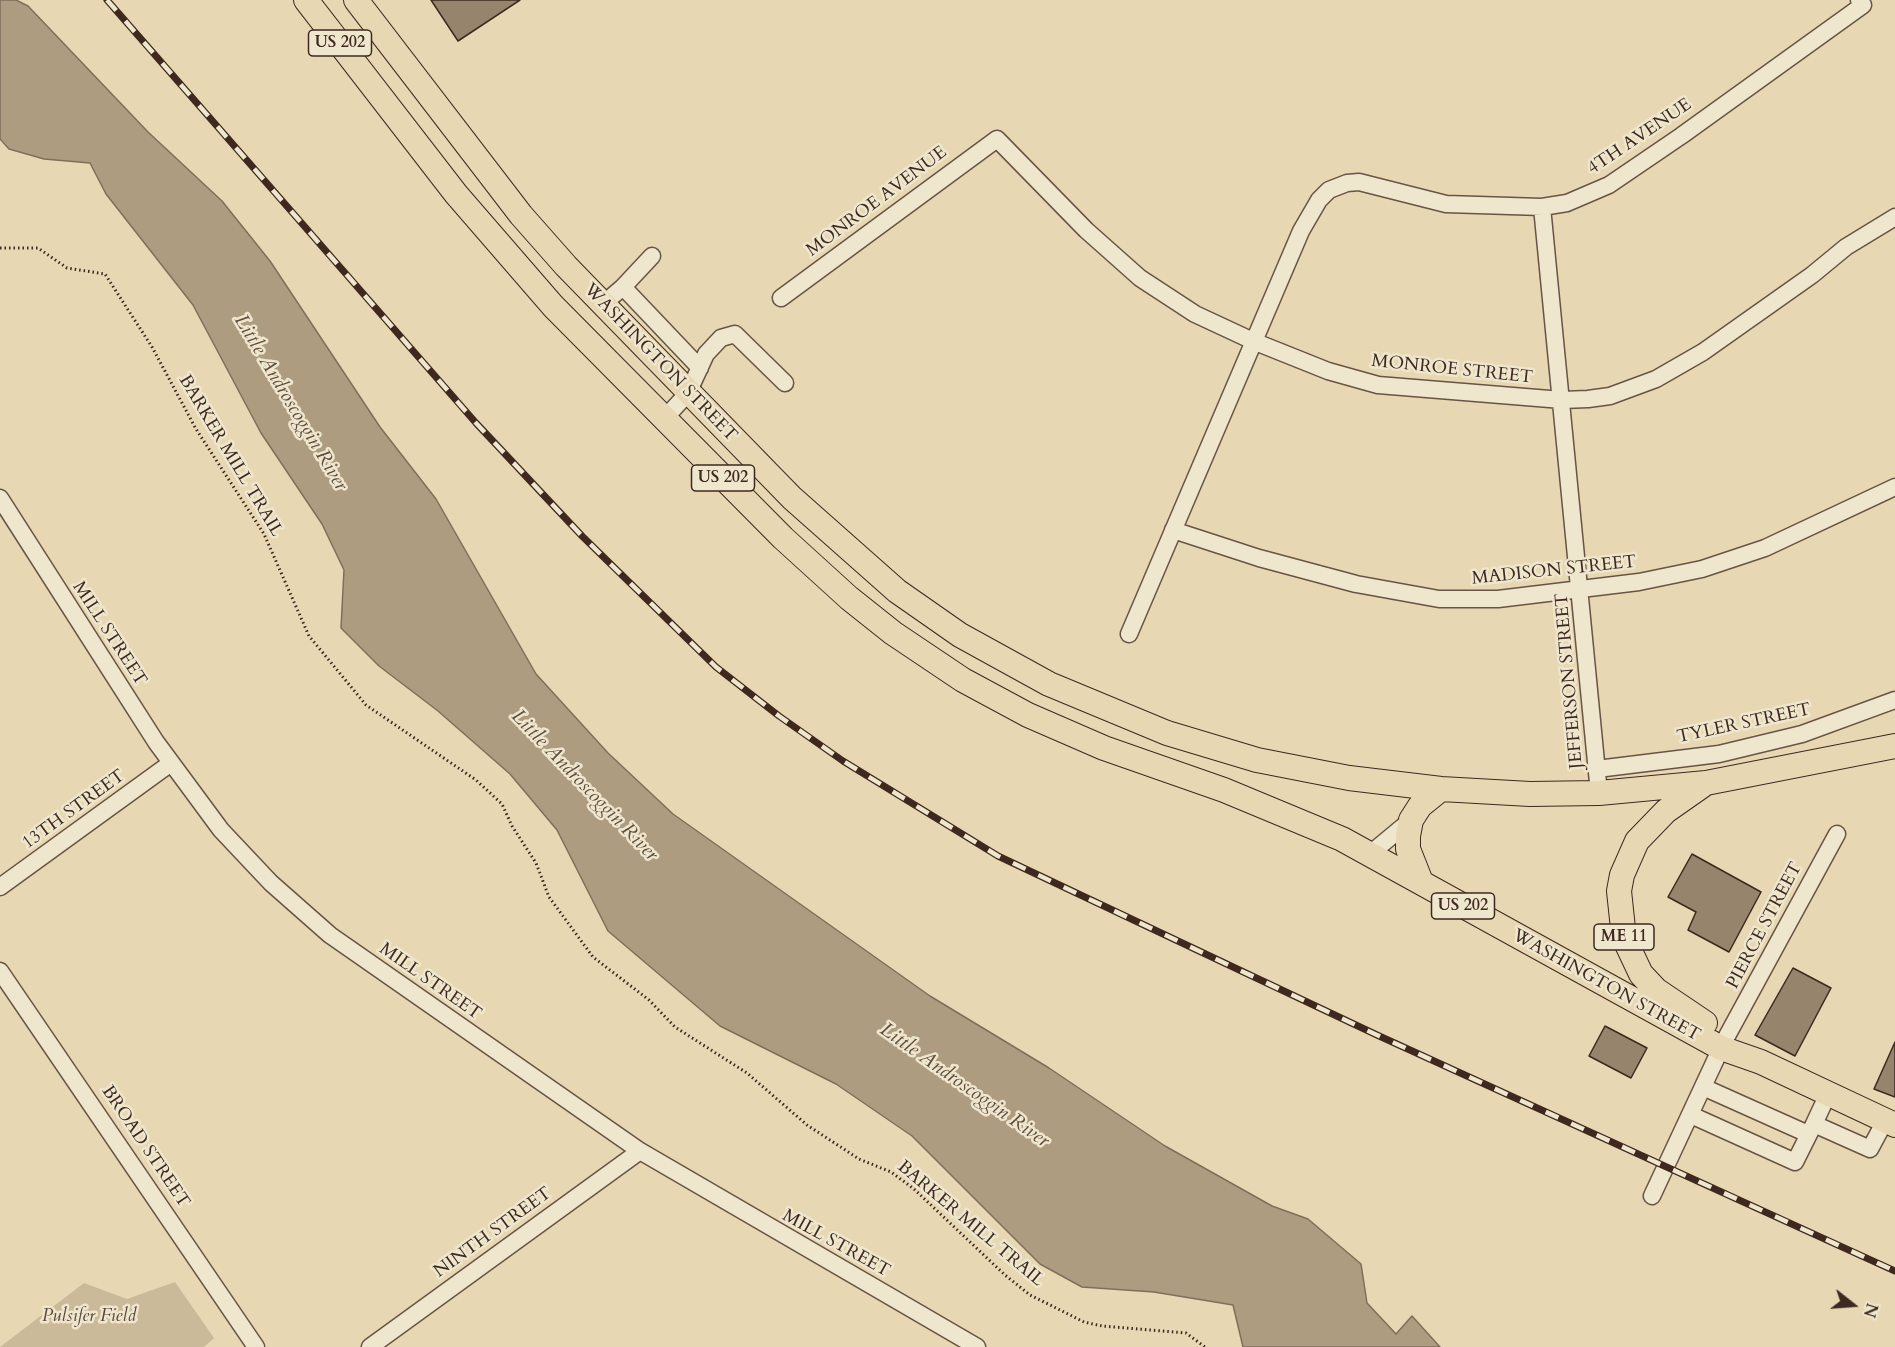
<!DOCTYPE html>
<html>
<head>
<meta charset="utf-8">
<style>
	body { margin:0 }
	#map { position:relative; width:1895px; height:1347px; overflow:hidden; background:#e7d8b3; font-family:Cardo,serif }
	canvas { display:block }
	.north { position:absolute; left:1823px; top:1275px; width:60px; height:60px; -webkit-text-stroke:4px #efe6ce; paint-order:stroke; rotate:107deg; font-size:16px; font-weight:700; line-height:24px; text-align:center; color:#3e281f }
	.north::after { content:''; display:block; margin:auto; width:21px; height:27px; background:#3e281f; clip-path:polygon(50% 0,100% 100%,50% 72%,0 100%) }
</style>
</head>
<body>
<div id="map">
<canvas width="1895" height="1347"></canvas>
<div class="north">N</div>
</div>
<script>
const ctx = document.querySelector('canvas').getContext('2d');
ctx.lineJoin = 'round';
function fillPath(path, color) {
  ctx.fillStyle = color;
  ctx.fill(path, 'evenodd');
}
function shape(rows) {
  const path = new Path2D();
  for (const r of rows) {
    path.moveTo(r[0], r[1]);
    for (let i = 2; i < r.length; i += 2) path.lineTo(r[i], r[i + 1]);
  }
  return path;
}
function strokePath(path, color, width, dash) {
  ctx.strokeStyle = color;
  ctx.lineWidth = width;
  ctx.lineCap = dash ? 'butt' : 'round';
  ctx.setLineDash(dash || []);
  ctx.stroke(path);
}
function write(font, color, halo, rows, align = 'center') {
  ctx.font = font + ' Cardo,serif';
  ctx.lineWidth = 5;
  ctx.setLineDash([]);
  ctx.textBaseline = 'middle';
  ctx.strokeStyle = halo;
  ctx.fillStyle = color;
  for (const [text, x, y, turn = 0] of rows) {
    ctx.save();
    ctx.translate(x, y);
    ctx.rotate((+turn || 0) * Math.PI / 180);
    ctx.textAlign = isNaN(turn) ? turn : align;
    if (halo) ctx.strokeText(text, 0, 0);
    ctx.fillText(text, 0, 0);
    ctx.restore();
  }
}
fillPath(shape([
	[175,1282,214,1338,204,1347,0,1347,84,1283,127,1299]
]), '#caba9a');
const water = shape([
	[0,0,16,0,28,6,148,132,222,201,270,261,380,427,436,499,536,674,608,753,673,814,930,996,1049,1068,1165,1146,1272,1206,1308,1219,1361,1264,1367,1303,1396,1334,1412,1316,1440,1347,1243,1347,1233,1305,1154,1292,1082,1287,1040,1264,912,1136,836,1084,720,1026,608,931,557,830,510,774,438,711,379,666,341,628,344,570,322,524,261,433,193,305,106,194,90,163,44,159,9,149,0,139,0,0]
]);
fillPath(water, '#ae9c81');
strokePath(water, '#816e5a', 1.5);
const building = shape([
	[431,0,520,0,458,41,431,0],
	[1692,854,1761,892,1729,952,1688,930,1696,912,1668,897,1692,854],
	[1793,968,1831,988,1795,1056,1755,1035,1793,968],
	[1605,1026,1647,1048,1631,1078,1589,1056,1605,1026],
	[1895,1042,1895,1097,1874,1089,1895,1042]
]);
fillPath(building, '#96846c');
strokePath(building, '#3e281f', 1.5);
const minor = shape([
	[1542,207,1599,793],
	[623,287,652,256],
	[781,298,997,139,1086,230,1140,278,1195,314,1253,341,1328,371,1378,385,1562,400,1588,399,1610,396,1656,379,1703,352,1812,275,1846,247,1895,217],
	[602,305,623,287,700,368],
	[664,419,688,393,706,354,721,338,735,334,785,383],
	[0,498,156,742,221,830,271,883,330,935,640,1151,977,1347],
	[1173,530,1259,558,1356,584,1439,599,1498,599,1639,582,1702,569,1765,548,1895,487],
	[1129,634,1301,231,1319,200,1329,190,1347,183,1359,182,1446,204,1542,207,1567,203,1609,185,1681,136,1863,5,1859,0],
	[1597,769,1719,754,1802,734,1895,700],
	[1370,854,1411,820],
	[0,887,171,763],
	[0,971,256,1347],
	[1727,1036,1837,834],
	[1703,1087,1808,1134],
	[1828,1094,1814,1124,1870,1149,1885,1121],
	[1691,1115,1795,1162,1814,1124],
	[1652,1196,1721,1048],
	[370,1347,640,1151]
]);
const highway = shape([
	[306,0,456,194,553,306,783,538,849,598,893,633,963,680,1028,715,1104,748,1224,790,1342,839,1721,1048,1761,1062,1895,1125],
	[356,0,521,215,566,266,792,498,897,591,960,635,1049,684,1167,733,1257,760,1349,778,1441,789,1530,794,1599,793,1706,783,1895,746],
	[1421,882,1408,849,1408,836,1411,820,1420,806,1441,789],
	[1705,1023,1656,990,1641,974,1624,938,1619,891,1622,875,1637,841,1666,811,1706,783]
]);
strokePath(minor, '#685444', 19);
strokePath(highway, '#3e281f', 26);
strokePath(shape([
	[0,248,38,248,67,268,105,274,152,347,196,429,264,534,309,636,366,705,476,780,502,804,512,826,536,863,549,897,593,957,649,1000,675,1027,747,1073,807,1125,859,1159,891,1172,914,1189,1005,1275,1030,1295,1084,1322,1102,1326,1186,1333,1205,1347]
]), '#3e281f', 3, [1.5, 3]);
strokePath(minor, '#efe6ce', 16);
strokePath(highway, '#e7d8b3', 24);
const rail = shape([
	[107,0,476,423,582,536,716,667,779,716,843,761,998,856,1377,1035,1895,1271]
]);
strokePath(rail, '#3e281f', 7);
strokePath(rail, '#efe6ce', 4.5, [14]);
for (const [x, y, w] of [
	[340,43,63],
	[723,478,63],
	[1463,906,63],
	[1624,937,60]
]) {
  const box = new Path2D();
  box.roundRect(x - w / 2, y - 13, w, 26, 4.5);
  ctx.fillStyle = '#efe6ce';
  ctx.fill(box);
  strokePath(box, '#3e281f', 1.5);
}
write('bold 16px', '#3e281f', null, [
	["US 202",340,43],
	["US 202",723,478],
	["US 202",1463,906],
	["ME 11",1624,937]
]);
write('18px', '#3e281f', '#efe6ce', [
	["4TH AVENUE",1640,137,-34],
	["MONROE AVENUE",877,202,-37],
	["WASHINGTON STREET",660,363,46],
	["MONROE STREET",1452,370,6],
	["BARKER MILL TRAIL",230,456,59],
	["MADISON STREET",1554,571,-6],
	["MILL STREET",109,634,57],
	["JEFFERSON STREET",1570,681,-95],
	["TYLER STREET",1744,724,-12],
	["13TH STREET",74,810,-36],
	["PIERCE STREET",1765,926,-62],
	["MILL STREET",430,982,35],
	["WASHINGTON STREET",1606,986,29],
	["BROAD STREET",145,1147,56],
	["BARKER MILL TRAIL",970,1224,40],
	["NINTH STREET",493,1233,-36],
	["MILL STREET",836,1244,29]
]);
write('italic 18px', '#5a4538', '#efe6ce', [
	["Pulsifer Field",89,1317]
]);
write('italic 20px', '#604b3c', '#efe6ce', [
	["Little Androscoggin River",290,403,59],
	["Little Androscoggin River",584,786,46],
	["Little Androscoggin River",964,1086,35]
]);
</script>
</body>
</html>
